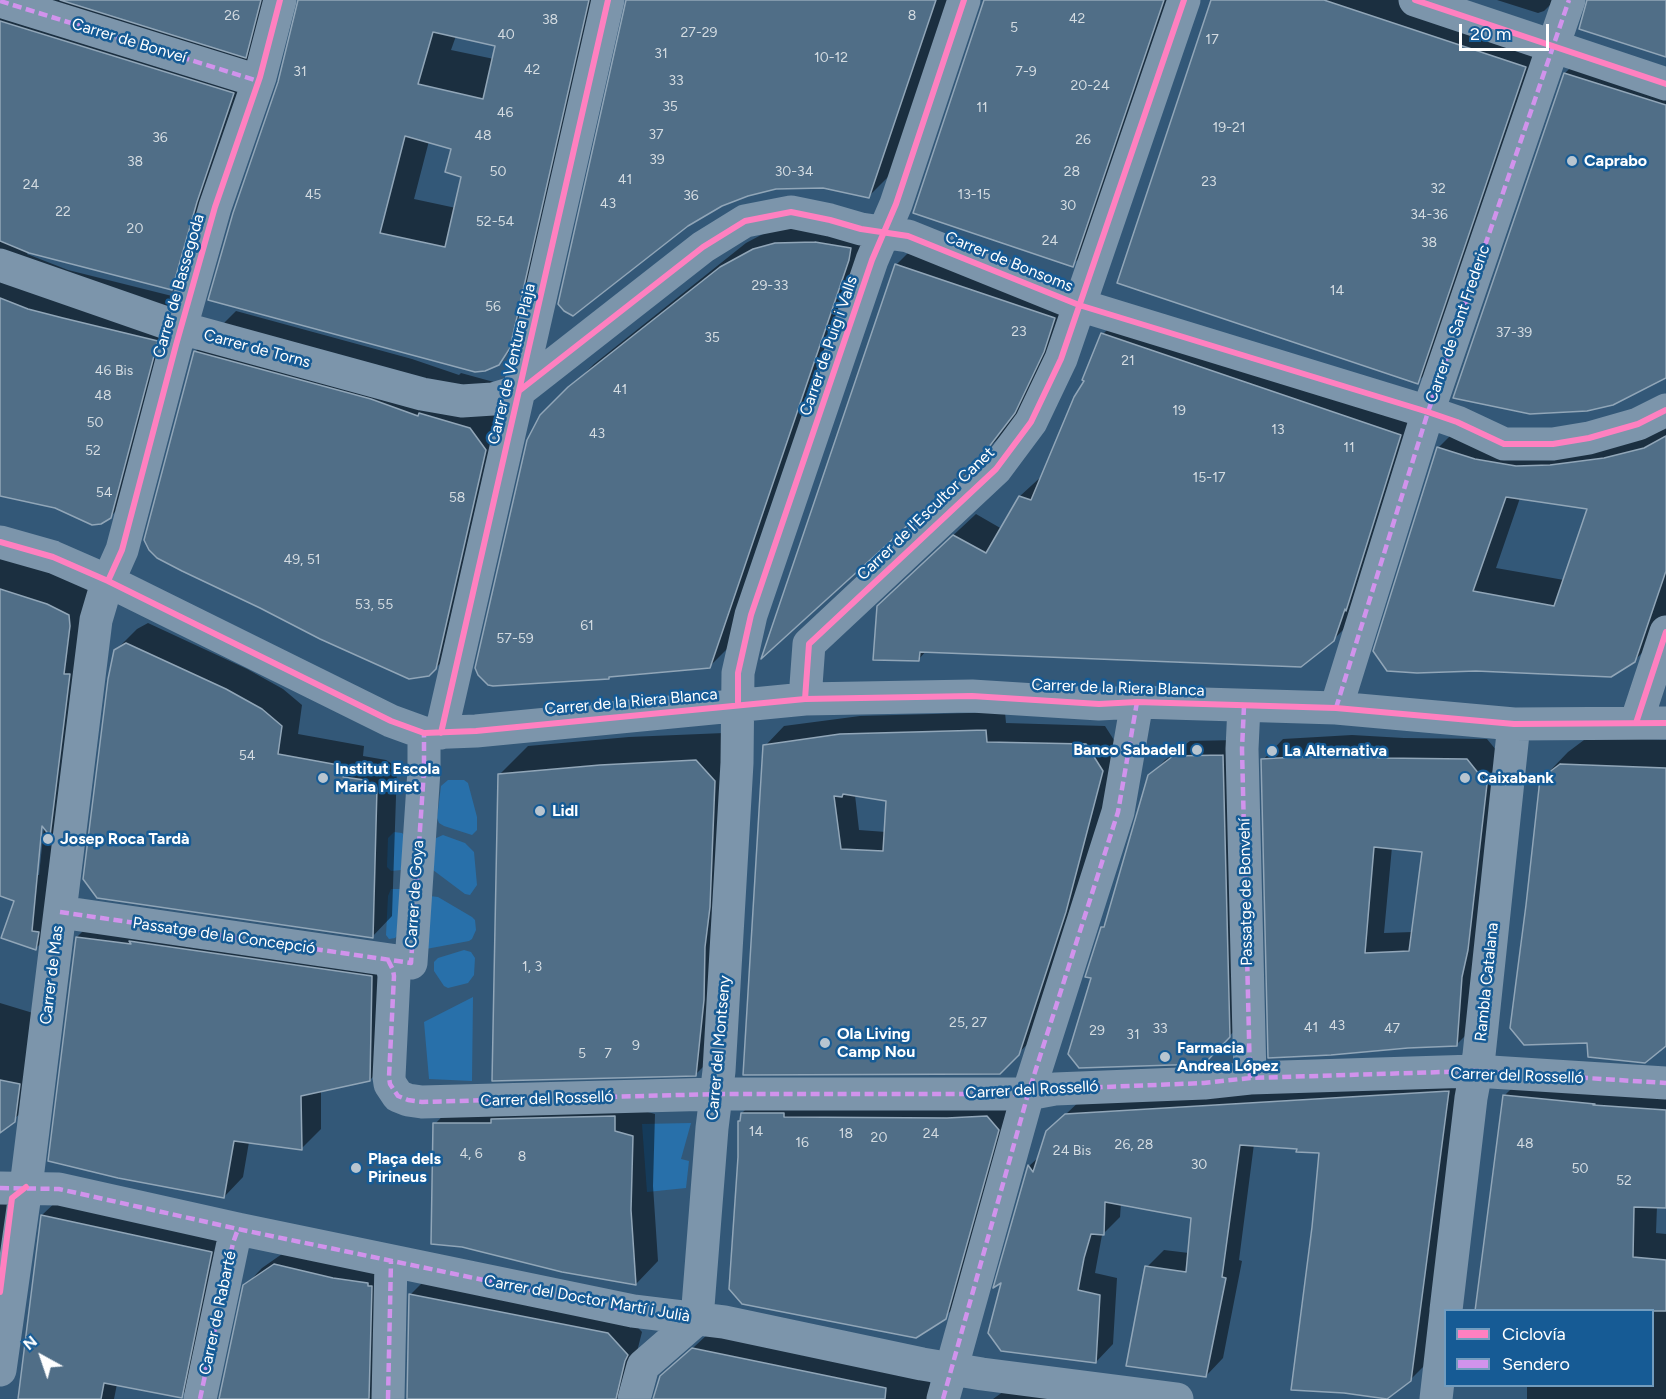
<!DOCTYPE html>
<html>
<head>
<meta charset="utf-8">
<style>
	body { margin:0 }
	#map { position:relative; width:1666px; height:1399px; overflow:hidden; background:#335878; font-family:Figtree,sans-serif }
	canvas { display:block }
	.legend { position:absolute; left:1444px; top:1309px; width:210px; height:78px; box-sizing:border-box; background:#165b95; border:2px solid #739dbf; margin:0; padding:8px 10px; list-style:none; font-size:18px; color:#fff }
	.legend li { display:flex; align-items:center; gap:12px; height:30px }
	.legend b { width:30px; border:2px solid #739dbf }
	.north { position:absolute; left:12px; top:1327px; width:60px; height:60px; -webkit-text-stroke:4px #165b95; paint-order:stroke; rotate:320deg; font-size:16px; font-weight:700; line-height:24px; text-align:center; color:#fff }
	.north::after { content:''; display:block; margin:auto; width:21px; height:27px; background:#fff; clip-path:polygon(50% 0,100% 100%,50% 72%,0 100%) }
	.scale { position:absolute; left:1459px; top:24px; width:90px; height:27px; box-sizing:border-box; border:3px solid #fff; border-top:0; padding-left:8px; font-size:18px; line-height:21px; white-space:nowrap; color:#fff; -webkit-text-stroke:4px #165b95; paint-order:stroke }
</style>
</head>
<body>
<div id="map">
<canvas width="1666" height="1399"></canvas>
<ul class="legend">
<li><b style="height:8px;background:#ff80c0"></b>Ciclovía</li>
<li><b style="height:8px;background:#d193ec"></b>Sendero</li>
</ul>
<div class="north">N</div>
<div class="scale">20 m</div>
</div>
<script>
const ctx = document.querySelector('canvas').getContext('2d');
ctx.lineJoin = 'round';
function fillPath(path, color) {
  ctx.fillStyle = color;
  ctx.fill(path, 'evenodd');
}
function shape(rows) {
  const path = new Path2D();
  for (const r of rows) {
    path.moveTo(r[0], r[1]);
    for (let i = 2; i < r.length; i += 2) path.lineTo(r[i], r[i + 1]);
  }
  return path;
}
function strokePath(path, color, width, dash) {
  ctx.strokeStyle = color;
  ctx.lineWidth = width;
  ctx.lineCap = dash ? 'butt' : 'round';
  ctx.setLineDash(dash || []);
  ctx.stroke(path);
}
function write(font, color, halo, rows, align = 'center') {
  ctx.font = font + ' Figtree,sans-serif';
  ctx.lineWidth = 5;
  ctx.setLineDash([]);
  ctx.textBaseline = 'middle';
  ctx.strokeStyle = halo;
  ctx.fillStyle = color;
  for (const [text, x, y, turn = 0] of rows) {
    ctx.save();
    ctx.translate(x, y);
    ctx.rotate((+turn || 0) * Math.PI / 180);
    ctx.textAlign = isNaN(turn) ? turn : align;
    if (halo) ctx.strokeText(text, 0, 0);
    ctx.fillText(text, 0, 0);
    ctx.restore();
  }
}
fillPath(shape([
	[448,780,464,780,468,783,477,817,477,830,472,835,444,826,439,823,437,818,441,786],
	[394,832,402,833,405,836,401,870,391,871,387,867,388,838],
	[443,835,465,843,474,852,477,885,470,895,465,894,433,870,434,839],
	[391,889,401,889,397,936,395,938,389,939,386,935,388,896],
	[430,896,438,897,472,917,475,920,476,930,472,939,469,941,426,949],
	[464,950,471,952,475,958,474,975,468,983,448,988,444,986,434,971,434,962,438,958],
	[473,997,472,1081,429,1079,424,1022],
	[691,1123,681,1159,689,1161,686,1188,647,1192,642,1124]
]), '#2870aa');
fillPath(shape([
	[0,0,286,0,280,21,249,53,268,59,206,254,172,289,28,252,27,254,68,270,196,302,149,478,110,517,0,495],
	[300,0,615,0,534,328,498,363,438,362,279,84],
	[456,36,497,45,494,59,451,50],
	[429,141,453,148,463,176,456,208,414,199],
	[628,0,958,0,904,161,869,196],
	[986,0,1177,0,1092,246,1072,265],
	[1213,0,1409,0,1547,46,1439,361,1417,382],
	[1497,0,1555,0,1544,11,1538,13],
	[1594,45,1666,68,1666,376,1565,73],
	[874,225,734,642,710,666,542,416,594,364,746,243,778,226],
	[917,244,1075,298,1035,390,1003,434,981,455,896,265],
	[236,311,412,359,459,375,461,373,512,387,477,626,429,675,195,352],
	[1124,313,1422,413,1355,618,1333,640,927,650,919,659,900,585,976,514,1002,529,1020,496,1043,475,1086,380,1103,334],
	[1461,425,1499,436,1666,426,1666,617,1660,635,1636,659,1610,676,1476,669,1438,448],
	[1520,498,1589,508,1564,580,1496,568],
	[0,556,46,569,94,590,62,923,36,948,16,900,0,894],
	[42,818,45,818,39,875,36,875],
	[148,623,247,669,283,689,302,705,298,734,364,746,363,756,386,760,397,767,392,916,372,937,116,650,137,629],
	[1005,712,1006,723,1105,726,1121,751,1038,1034,999,1072,765,746,784,726,860,716],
	[855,795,888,800,886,832,859,830],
	[724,733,724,1046,696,1074,499,775,528,746,629,737],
	[1352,735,1404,738,1487,739,1507,763,1477,1024,1456,1045,1408,1046,1263,760,1283,739],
	[1392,847,1424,851,1413,932,1384,933],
	[1588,737,1666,740,1666,1044,1589,1041,1541,780,1568,752],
	[1238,740,1245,1020,1203,1063,1093,976,1102,927,1107,922,1150,776,1165,760,1190,741],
	[97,917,391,957,389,1060,370,1080,321,1091,321,1129,301,1149,249,1142,243,1177,224,1197,77,937],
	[0,1003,33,1013,29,1106,0,1131],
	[1528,1072,1666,1085,1666,1207,1657,1206,1656,1233,1666,1234,1666,1399,1527,1399,1527,1386,1652,1386,1652,1310,1504,1096],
	[1465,1074,1428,1362,1410,1380,1314,1227,1320,1152,1299,1148,1254,1144,1239,1260,1242,1261,1223,1358,1206,1376,1147,1267,1164,1250,1189,1253,1192,1216,1121,1203,1120,1217,1102,1235,1095,1273,1117,1278,1113,1344,1096,1362,1003,1280,996,1285,1029,1166,1040,1156,1047,1132,1084,1097],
	[758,1097,1004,1101,1014,1113,958,1303,942,1320,742,1119,742,1113],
	[457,1101,637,1109,655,1114,653,1186,658,1261,636,1284,435,1124],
	[0,1187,14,1190,0,1300],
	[60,1198,228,1235,198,1379,181,1396,117,1384,114,1399,19,1399,42,1215],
	[292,1247,384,1269,379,1399,220,1399,245,1286,262,1268],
	[429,1276,626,1315,642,1332,625,1399,409,1399,411,1294],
	[709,1333,925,1374,937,1394,936,1399,659,1399,665,1374],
	[1007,1389,1085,1399,993,1399]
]), '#0007');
const building = shape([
	[60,0,261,0,246,58,60,0],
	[298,0,589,0,510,348,499,365,485,371,475,372,208,300,233,213,278,82,298,0],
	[433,32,495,46,483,99,418,84,433,32],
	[405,136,451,149,445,172,461,177,445,247,380,233,405,136],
	[626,0,936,0,869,198,823,188,776,189,748,196,722,206,688,226,573,316,564,311,558,304,626,0],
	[984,0,1164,0,1073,267,913,213,984,0],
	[1211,0,1324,0,1526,67,1418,384,1117,283,1211,0],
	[1587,0,1666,0,1666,57,1579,29,1587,0],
	[0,21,234,93,197,202,172,290,29,253,0,241,0,21],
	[1564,73,1666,105,1666,378,1613,405,1587,411,1530,414,1453,398,1564,73],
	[815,242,851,248,849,260,710,668,609,677,609,679,493,686,488,685,478,675,475,668,527,440,540,415,568,387,720,267,753,249,775,243,815,242],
	[895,264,1055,318,1044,352,1015,413,982,456,880,551,761,659,895,264],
	[0,298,28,309,63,318,158,341,111,518,101,524,92,525,55,508,0,496,0,298],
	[1101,333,1401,435,1346,611,1345,609,1334,641,1301,667,920,652,919,661,873,660,877,606,953,535,986,553,1019,496,1031,500,1074,397,1084,381,1082,380,1101,333],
	[194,351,371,399,418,416,419,413,470,428,486,450,436,669,429,676,409,679,320,639,260,608,182,571,157,558,149,550,144,540,194,351],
	[1666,436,1666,571,1635,662,1611,677,1476,671,1417,673,1387,671,1373,651,1437,447,1475,459,1516,466,1550,465,1604,458,1644,448,1666,436],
	[1506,497,1587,509,1554,606,1473,591,1506,497],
	[0,589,47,604,69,615,70,626,64,674,70,674,50,836,42,826,32,931,39,932,36,950,1,938,14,901,0,896,0,589],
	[126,643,226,689,262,709,282,726,278,754,344,766,343,777,365,780,377,788,373,938,97,898,83,879,108,679,114,650,126,643],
	[986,730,987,742,1086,744,1103,771,1066,912,1019,1055,1000,1074,743,1075,763,745,840,734,986,730],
	[843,794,886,801,883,851,841,849,834,796,842,797,843,794],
	[1223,755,1230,1037,1204,1064,1079,1068,1068,1054,1091,978,1085,977,1101,927,1104,927,1148,775,1173,756,1223,755],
	[1330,755,1382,758,1467,759,1487,784,1468,950,1462,977,1457,1046,1408,1048,1331,1055,1268,1058,1261,759,1330,755],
	[1374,847,1422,852,1409,951,1365,953,1374,847],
	[696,760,715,781,710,907,705,947,704,1000,696,1076,492,1081,498,774,600,765,696,760],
	[1560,764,1666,768,1666,1046,1645,1063,1588,1057,1587,1043,1524,1045,1510,1028,1526,905,1540,779,1560,764],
	[76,937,131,944,129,941,372,976,370,1081,301,1096,302,1150,234,1141,224,1198,118,1178,48,1161,76,937],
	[0,1080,20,1084,15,1122,0,1133,0,1080],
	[1449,1091,1411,1381,1387,1399,1344,1393,1291,1390,1312,1227,1319,1153,1296,1152,1297,1149,1240,1145,1222,1277,1226,1278,1206,1377,1126,1366,1145,1266,1186,1272,1191,1218,1105,1202,1104,1235,1091,1234,1084,1258,1078,1290,1100,1295,1096,1363,1001,1351,988,1333,1001,1283,993,1288,1028,1165,1033,1172,1046,1131,1065,1114,1449,1091],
	[1503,1095,1595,1104,1593,1105,1666,1110,1666,1208,1634,1207,1633,1257,1666,1260,1666,1311,1475,1311,1503,1095],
	[741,1113,784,1113,784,1117,947,1118,987,1116,999,1130,946,1319,916,1338,742,1304,729,1289,738,1157,738,1121,740,1121,741,1113],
	[615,1116,615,1131,633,1136,631,1210,636,1285,562,1272,462,1247,431,1244,433,1123,491,1123,491,1119,615,1116],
	[41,1215,212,1252,182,1398,104,1383,101,1399,18,1399,41,1215],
	[274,1264,333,1278,368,1283,368,1286,372,1286,369,1399,219,1399,243,1285,274,1264],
	[409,1294,608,1333,628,1355,625,1361,616,1399,407,1399,409,1294],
	[692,1348,886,1388,885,1399,653,1399,660,1376,692,1348]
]);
fillPath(building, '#506e87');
strokePath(building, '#91a6b8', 1.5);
strokePath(shape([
	[1415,0,1666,84],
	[0,1,258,81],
	[0,265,181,328,422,394,462,401,493,399,519,391,703,247,745,221,791,212,830,220,861,229,908,236,1079,305,1428,412,1457,422,1504,444,1553,444,1589,438,1638,424,1666,410],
	[0,542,53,557,108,581,391,721,424,733,476,731,805,699,972,696,1099,704,1137,702,1336,708,1514,724,1666,723],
	[805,699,809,644,996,469,1031,422,1061,359,1184,0],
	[1244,706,1242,749,1250,1078],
	[1336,708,1428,412,1569,0],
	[1636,723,1666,632],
	[441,733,608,0],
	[60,912,411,963,424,770,424,733],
	[388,960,393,970,394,976,389,1077,390,1084,398,1096,408,1100,422,1102,717,1094,1028,1094,1055,1089,1204,1083,1250,1078,1475,1071,1666,1083],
	[0,1188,59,1189,238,1229,633,1311,724,1322,922,1364,982,1374,1177,1399],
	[1446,1310,1471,1098,1479,1055,1514,724],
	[0,1370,26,1187,96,620,106,586,122,550,176,345,215,207,260,77,280,0],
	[200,1399,233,1243,238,1229],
	[388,1399,391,1261],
	[634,1399,643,1366,697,1319,712,1128,719,1071,737,763,738,673,751,615,872,260,896,204,964,0],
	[943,1399,1028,1094,1118,812,1137,702],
	[1436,1399,1446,1312]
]), '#7c95ab', 33);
strokePath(shape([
	[0,1,258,81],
	[1244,706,1242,749,1250,1078],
	[1336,708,1428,412,1569,0],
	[60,912,411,963,424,770,424,733],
	[388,960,393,970,394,976,389,1077,390,1084,398,1096,408,1100,422,1102,717,1094,1028,1094,1055,1089,1204,1083,1250,1078,1475,1071,1666,1083],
	[0,1188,59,1189,238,1229,633,1311],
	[200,1399,233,1243,238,1229],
	[388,1399,391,1261],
	[943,1399,1028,1094,1118,812,1137,702]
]), '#d193ec', 4.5, [9, 4.5]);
strokePath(shape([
	[1415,0,1666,84],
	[519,391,703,247,745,221,791,212,830,220,861,229,908,236,1079,305,1428,412,1457,422,1504,444,1553,444,1589,438,1638,424,1666,410],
	[0,542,53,557,108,581,391,721,424,733,476,731,805,699,972,696,1099,704,1137,702,1336,708,1514,724,1666,723],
	[108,581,122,550,176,345,215,207,260,77,280,0],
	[805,699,809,644,996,469,1031,422,1061,359,1184,0],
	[738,705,738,673,751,615,872,260,896,204,964,0],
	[1636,723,1666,632],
	[441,733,608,0],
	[0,1292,12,1198,26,1187]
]), '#ff80c0', 6);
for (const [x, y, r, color] of [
	[1572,161,6,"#b8c5d0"],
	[1197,750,6,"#b8c5d0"],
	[1272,751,6,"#b8c5d0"],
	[323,778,6,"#b8c5d0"],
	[1465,778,6,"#b8c5d0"],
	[540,811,6,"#b8c5d0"],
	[48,839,6,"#b8c5d0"],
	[825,1043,6,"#b8c5d0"],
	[1165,1057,6,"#b8c5d0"],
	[356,1168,6,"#b8c5d0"]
]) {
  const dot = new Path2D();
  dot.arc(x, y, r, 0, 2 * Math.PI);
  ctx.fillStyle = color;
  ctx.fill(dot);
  strokePath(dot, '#165b95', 2);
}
write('14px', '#d3dbe1', null, [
	["26",232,16],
	["8",912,16],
	["42",1077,19],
	["38",550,20],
	["5",1014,28],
	["27-29",699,33],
	["40",506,35],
	["17",1212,40],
	["31",661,54],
	["10-12",831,58],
	["42",532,70],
	["31",300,72],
	["7-9",1026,72],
	["33",676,81],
	["20-24",1090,86],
	["35",670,107],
	["11",982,108],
	["46",505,113],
	["19-21",1229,128],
	["37",656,135],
	["48",483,136],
	["36",160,138],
	["26",1083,140],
	["39",657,160],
	["38",135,162],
	["50",498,172],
	["30-34",794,172],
	["28",1072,172],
	["41",625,180],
	["23",1209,182],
	["24",31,185],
	["32",1438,189],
	["45",313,195],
	["13-15",974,195],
	["36",691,196],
	["43",608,204],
	["30",1068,206],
	["22",63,212],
	["34-36",1429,215],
	["52-54",495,222],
	["20",135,229],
	["24",1050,241],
	["38",1429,243],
	["29-33",770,286],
	["14",1337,291],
	["56",493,307],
	["23",1019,332],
	["37-39",1514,333],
	["35",712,338],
	["21",1128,361],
	["46 Bis",114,371],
	["41",620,390],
	["48",103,396],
	["19",1179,411],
	["50",95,423],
	["13",1278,430],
	["43",597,434],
	["11",1349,448],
	["52",93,451],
	["15-17",1209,478],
	["54",104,493],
	["58",457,498],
	["49, 51",302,560],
	["53, 55",374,605],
	["61",587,626],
	["57-59",515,639],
	["54",247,756],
	["1, 3",532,967],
	["25, 27",968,1023],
	["43",1337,1026],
	["41",1311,1028],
	["33",1160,1029],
	["47",1392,1029],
	["29",1097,1031],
	["31",1133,1035],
	["9",636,1046],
	["5",582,1054],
	["7",608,1054],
	["14",756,1132],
	["18",846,1134],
	["24",931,1134],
	["20",879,1138],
	["16",802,1143],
	["48",1525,1144],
	["26, 28",1134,1145],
	["24 Bis",1072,1151],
	["4, 6",471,1154],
	["8",522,1157],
	["30",1199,1165],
	["50",1580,1169],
	["52",1624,1181]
]);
write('16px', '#fff', '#165b95', [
	["Carrer de Bonveí",129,41,17],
	["Carrer de Bonsoms",1009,262,22],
	["Carrer de Bassegoda",179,286,-74],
	["Carrer de Sant Frederic",1458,324,-71],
	["Carrer de Puig i Valls",829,346,-71],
	["Carrer de Torns",257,349,15],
	["Carrer de Ventura Plaja",512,364,-77],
	["Carrer de l'Escultor Canet",926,514,-44],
	["Carrer de la Riera Blanca",1118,688,2],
	["Carrer de la Riera Blanca",631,702,-5],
	["Passatge de Bonvehí",1246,892,-91],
	["Carrer de Goya",415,894,-86],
	["Passatge de la Concepció",224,936,8],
	["Carrer de Mas",52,975,-83],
	["Rambla Catalana",1487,982,-84],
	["Carrer del Montseny",719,1048,-85],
	["Carrer del Rosselló",1517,1076,2],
	["Carrer del Rosselló",1032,1090,-3],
	["Carrer del Rosselló",547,1099,-2],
	["Carrer del Doctor Martí i Julià",587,1299,10],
	["Carrer de Rabarté",218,1313,-78]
]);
write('bold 16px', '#fff', '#165b95', [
	["Caprabo",1584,161],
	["Banco Sabadell",1185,750,"right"],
	["La Alternativa",1284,751],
	["Institut Escola",335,769],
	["Maria Miret",335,787],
	["Caixabank",1477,778],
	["Lidl",552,811],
	["Josep Roca Tardà",60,839],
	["Ola Living",837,1034],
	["Camp Nou",837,1052],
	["Farmacia",1177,1048],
	["Andrea López",1177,1066],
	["Plaça dels",368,1159],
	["Pirineus",368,1177]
], 'left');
</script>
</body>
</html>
